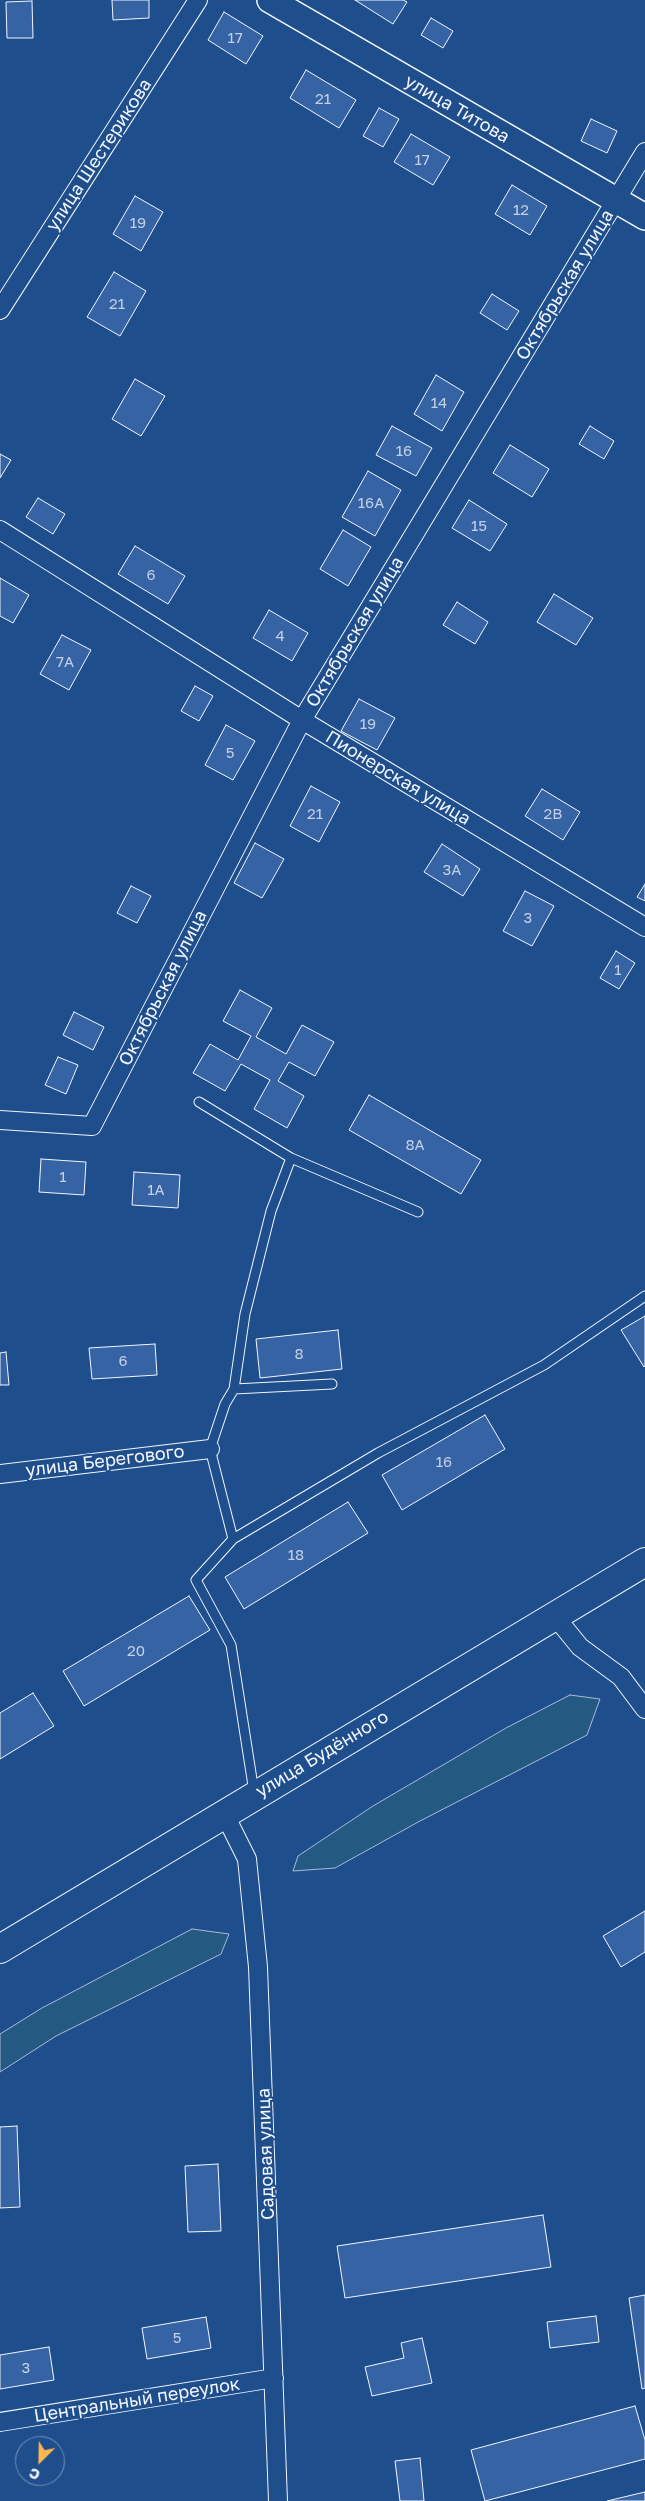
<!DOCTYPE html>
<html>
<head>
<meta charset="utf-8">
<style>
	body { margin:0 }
	#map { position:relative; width:645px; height:2501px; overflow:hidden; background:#1f4e8c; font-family:"Golos Text",sans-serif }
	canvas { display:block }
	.north { position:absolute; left:15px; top:2436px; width:50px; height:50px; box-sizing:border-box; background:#1f4e8c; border:1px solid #7391ba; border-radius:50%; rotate:203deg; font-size:14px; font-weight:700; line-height:20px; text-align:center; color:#f2f6ff }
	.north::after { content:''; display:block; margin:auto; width:18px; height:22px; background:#ffb74d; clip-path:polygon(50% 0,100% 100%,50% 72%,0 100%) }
</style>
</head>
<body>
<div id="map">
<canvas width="645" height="2501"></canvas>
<div class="north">С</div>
</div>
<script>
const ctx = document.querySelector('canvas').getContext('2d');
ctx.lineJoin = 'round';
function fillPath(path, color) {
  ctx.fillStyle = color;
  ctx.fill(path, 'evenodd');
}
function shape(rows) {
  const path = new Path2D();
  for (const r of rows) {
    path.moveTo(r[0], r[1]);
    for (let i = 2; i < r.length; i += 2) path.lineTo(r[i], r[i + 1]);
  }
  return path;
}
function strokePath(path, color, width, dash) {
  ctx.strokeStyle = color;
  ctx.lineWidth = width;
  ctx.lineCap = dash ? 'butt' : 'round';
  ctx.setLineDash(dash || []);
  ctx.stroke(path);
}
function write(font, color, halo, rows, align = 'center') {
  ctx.font = font + ' "Golos Text",sans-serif';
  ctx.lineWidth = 4;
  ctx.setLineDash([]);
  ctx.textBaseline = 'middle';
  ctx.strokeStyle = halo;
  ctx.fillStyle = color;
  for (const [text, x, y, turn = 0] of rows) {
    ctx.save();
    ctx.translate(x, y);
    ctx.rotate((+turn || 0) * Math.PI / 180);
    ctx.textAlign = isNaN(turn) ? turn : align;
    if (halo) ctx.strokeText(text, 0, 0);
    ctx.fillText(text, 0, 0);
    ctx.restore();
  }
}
const green = shape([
	[570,1695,600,1699,587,1735,420,1821,335,1868,293,1871,298,1856,373,1806,506,1728,570,1695],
	[192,1929,229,1934,221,1954,56,2036,0,2072,0,2034,42,2008,192,1929]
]);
fillPath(green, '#245a82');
strokePath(green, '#a8bbd7', 1);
const building = shape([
	[112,0,149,0,149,18,113,20,112,0],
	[355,0,403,0,407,2,393,24,355,0],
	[32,1,33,38,7,38,6,2,32,1],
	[224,12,263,36,246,64,208,40,224,12],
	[431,18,453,31,443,48,421,35,431,18],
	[306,70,356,100,339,128,290,98,306,70],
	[379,108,399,119,383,147,363,136,379,108],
	[591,119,617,131,607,153,581,141,591,119],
	[411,134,450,157,433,185,394,162,411,134],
	[512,185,547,206,530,235,495,214,512,185],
	[135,196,163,212,141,251,113,234,135,196],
	[114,272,146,291,120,336,87,317,114,272],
	[492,294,519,311,507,330,480,313,492,294],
	[436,375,464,392,442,431,414,414,436,375],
	[135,379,165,396,141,436,112,419,135,379],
	[392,426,432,448,416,476,376,455,392,426],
	[590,426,614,441,604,459,579,444,590,426],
	[510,445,549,469,532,497,493,473,510,445],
	[0,454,11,460,0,478,0,454],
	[368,471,401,490,375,536,342,517,368,471],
	[38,498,65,514,53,534,26,517,38,498],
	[469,500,507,524,490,551,452,528,469,500],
	[343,530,371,547,348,586,320,569,343,530],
	[135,546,185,576,168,604,118,574,135,546],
	[0,578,29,595,13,623,0,616,0,578],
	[554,594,593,618,576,645,537,622,554,594],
	[457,602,488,622,475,644,443,625,457,602],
	[269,610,308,633,292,661,253,638,269,610],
	[62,635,91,650,69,690,40,674,62,635],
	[195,686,213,696,199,721,181,711,195,686],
	[359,699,395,718,377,750,341,731,359,699],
	[226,725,255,741,233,780,205,765,226,725],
	[311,786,340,802,319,842,290,826,311,786],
	[542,789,580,812,563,840,525,816,542,789],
	[255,843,284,859,262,898,234,883,255,843],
	[442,844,480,869,463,896,424,872,442,844],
	[645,884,645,901,637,897,645,884],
	[131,886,151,896,137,923,117,913,131,886],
	[525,891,554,906,532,946,503,931,525,891],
	[616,951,635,963,619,989,600,978,616,951],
	[240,990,272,1008,256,1037,286,1054,302,1025,334,1042,315,1076,289,1062,278,1081,304,1096,287,1128,254,1109,270,1080,241,1064,225,1091,193,1073,210,1044,238,1060,251,1036,223,1021,240,990],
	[74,1012,104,1027,93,1050,63,1035,74,1012],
	[58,1057,78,1065,66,1094,45,1085,58,1057],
	[369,1095,481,1160,461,1194,349,1130,369,1095],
	[41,1159,86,1162,84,1195,39,1192,41,1159],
	[134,1172,180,1175,178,1208,132,1205,134,1172],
	[645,1316,645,1366,644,1367,621,1330,645,1316],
	[338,1330,342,1369,260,1378,256,1339,338,1330],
	[155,1344,157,1375,92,1379,89,1348,155,1344],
	[6,1352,9,1385,0,1385,0,1353,6,1352],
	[485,1415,505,1449,402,1510,382,1475,485,1415],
	[348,1502,368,1533,244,1609,225,1577,348,1502],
	[189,1596,210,1630,84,1706,63,1671,189,1596],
	[33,1693,54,1726,0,1759,0,1713,33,1693],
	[645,1911,645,1952,621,1967,603,1936,645,1911],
	[17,2126,20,2207,0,2208,0,2127,17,2126],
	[218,2164,221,2231,188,2232,185,2166,218,2164],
	[543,2215,551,2267,345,2298,337,2246,543,2215],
	[645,2295,645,2388,642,2389,629,2298,645,2295],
	[596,2316,599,2342,550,2348,547,2322,596,2316],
	[206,2317,211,2348,147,2359,142,2328,206,2317],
	[422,2338,432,2383,372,2396,365,2367,404,2358,401,2343,422,2338],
	[49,2347,54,2380,0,2389,0,2355,49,2347],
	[635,2406,645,2440,645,2459,485,2501,471,2450,635,2406],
	[420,2458,424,2501,400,2501,395,2461,420,2458],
	[645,2492,645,2501,607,2501,645,2492]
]);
fillPath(building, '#3563a3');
strokePath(building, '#f2f6ff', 1);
const lane = shape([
	[199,1102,291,1158,418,1212],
	[234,1389,332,1384],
	[233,1539,378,1453,544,1365,645,1296],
	[254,1792,231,1645,196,1580,233,1539,210,1449,225,1404,234,1389,245,1314,271,1211,291,1158]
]);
const street = shape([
	[0,310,198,0],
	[0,530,302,720,645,927],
	[0,1120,92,1126,302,720,645,152],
	[0,1474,210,1449],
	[554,1615,580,1647,621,1677,645,1709],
	[224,1813,247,1859,258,1967,278,2501],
	[0,2422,274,2378]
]);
const secondary = shape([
	[270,0,645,217]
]);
const primary = shape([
	[0,1949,645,1562]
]);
strokePath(lane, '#f2f6ff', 11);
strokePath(street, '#f2f6ff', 20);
strokePath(secondary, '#f2f6ff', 28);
strokePath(primary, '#f2f6ff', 30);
strokePath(lane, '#1f4e8c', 9);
strokePath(street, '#1f4e8c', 18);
strokePath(secondary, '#1f4e8c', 25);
strokePath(primary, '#1f4e8c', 28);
write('15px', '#c3d1e8', null, [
	["17",235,38],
	["21",323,99],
	["17",422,160],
	["12",521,210],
	["19",138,223],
	["21",117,304],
	["14",439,403],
	["16",404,451],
	["16А",371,503],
	["15",479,526],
	["6",151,575],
	["4",280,636],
	["7А",65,662],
	["19",368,724],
	["5",230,753],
	["21",315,814],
	["2В",553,814],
	["3А",452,870],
	["3",528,918],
	["1",618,970],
	["8А",415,1145],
	["1",63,1177],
	["1А",156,1190],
	["8",299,1354],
	["6",123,1361],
	["16",444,1462],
	["18",296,1555],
	["20",136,1651],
	["5",177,2338],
	["3",26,2368]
]);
write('18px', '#f2f6ff', '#1f4e8c', [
	["улица Титова",457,109,30],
	["улица Шестерикова",99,155,-57],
	["Октябрьская улица",565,285,-59],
	["Октябрьская улица",355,632,-59],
	["Пионерская улица",398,778,31],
	["Октябрьская улица",163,988,-63],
	["улица Берегового",105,1461,-7],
	["улица Будённого",322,1754,-31],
	["Садовая улица",266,2154,-92],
	["Центральный переулок",137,2400,-9]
]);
</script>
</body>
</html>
